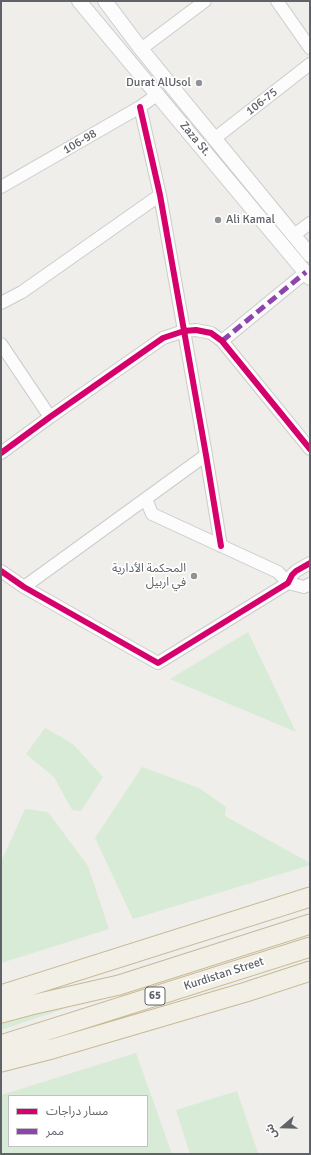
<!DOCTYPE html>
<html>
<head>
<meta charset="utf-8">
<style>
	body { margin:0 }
	#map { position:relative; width:311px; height:1155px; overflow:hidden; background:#efeeea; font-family:Signika,"Noto Sans Arabic",sans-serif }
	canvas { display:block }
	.frame { position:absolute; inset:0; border:2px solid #5f6368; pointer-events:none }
	.legend { position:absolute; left:8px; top:1095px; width:140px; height:52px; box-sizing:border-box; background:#fff; border:1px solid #bfc1c3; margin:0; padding:5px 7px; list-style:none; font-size:12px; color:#5f6368 }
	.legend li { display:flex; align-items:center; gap:8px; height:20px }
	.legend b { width:20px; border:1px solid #bfc1c3 }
	.north { position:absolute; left:263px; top:1107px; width:40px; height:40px; -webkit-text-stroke:3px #fff; paint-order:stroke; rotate:250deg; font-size:11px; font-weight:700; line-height:16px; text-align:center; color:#5f6368 }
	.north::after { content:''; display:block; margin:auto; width:14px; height:18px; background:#5f6368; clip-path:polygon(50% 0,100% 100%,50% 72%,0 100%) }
</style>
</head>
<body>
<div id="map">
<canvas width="311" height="1155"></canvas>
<div class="frame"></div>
<ul class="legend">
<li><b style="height:5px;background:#d6006c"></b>مسار دراجات</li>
<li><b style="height:5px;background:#8e44ad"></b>ممر</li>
</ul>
<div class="north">ش</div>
</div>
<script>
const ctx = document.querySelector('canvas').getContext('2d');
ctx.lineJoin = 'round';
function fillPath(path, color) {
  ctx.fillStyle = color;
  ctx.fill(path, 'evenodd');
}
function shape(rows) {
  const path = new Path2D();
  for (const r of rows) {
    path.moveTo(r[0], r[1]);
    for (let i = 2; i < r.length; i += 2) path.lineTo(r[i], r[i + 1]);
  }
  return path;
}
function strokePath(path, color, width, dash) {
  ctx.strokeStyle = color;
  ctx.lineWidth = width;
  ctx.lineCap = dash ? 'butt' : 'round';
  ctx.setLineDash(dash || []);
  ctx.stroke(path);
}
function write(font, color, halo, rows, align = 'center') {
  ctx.font = font + ' Signika,"Noto Sans Arabic",sans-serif';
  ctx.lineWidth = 3.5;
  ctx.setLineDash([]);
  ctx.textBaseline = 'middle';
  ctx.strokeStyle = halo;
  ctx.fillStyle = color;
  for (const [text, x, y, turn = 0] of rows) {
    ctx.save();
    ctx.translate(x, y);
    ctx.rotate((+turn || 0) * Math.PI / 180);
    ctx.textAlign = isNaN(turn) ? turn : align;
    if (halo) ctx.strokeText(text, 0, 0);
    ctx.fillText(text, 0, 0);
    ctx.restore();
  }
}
fillPath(shape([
	[248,632,296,732,170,679],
	[45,728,73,744,103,777,81,811,72,810,54,777,26,754],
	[142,767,199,788,226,807,225,816,310,863,310,865,133,919,95,838],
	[25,809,48,812,88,866,109,929,1,963,1,862],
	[93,999,1,1030,1,1021],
	[136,1053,172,1154,1,1154,1,1095],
	[9,1096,147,1096,147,1146,9,1146],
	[237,1091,258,1153,190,1154,176,1110]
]), '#d8ebd6');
const minor = shape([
	[277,1,310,48],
	[141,49,205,1],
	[140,107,160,195,206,455,221,546],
	[214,139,310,64],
	[1,187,140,107,158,94],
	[294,235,310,223],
	[1,303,22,292,160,195],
	[222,341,306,272],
	[1,344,50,417],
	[1,453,50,417,163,338,184,331,196,330,211,333,222,341,310,449],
	[146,499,152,514,278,572,288,583,304,587,310,584],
	[1,571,24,587,158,663,288,583,292,575,296,571,310,563],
	[24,587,206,455]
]);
const tertiary = shape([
	[79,1,310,278],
	[105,1,141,49,310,255]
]);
const trunk = shape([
	[1,995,310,897],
	[1,1013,31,1005,119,985,310,924],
	[1,1045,310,947],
	[1,1062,52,1049,246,992,310,971]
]);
strokePath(minor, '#cbcccc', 14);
strokePath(tertiary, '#cbcccc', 16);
strokePath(trunk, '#c8b996', 21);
strokePath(minor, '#fdfcfc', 12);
strokePath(tertiary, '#fdfcfc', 14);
strokePath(trunk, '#f2f0e6', 19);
strokePath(shape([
	[222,341,306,272]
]), '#8e44ad', 5, [10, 5]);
strokePath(shape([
	[140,107,160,195,206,455,221,546],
	[1,453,50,417,163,338,184,331,196,330,211,333,222,341,310,449],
	[1,571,24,587,158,663,288,583,292,575,296,571,310,563]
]), '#d6006c', 6);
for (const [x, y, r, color] of [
	[199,83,4,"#919496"],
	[218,220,4,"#919496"],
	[194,576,4,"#919496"]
]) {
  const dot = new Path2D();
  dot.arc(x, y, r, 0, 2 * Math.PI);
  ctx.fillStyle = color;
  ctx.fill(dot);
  strokePath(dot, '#fff', 1.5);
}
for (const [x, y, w] of [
	[155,996,20]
]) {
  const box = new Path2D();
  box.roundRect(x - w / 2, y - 9, w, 18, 3);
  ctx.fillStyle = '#fff';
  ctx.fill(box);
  strokePath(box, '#5f6368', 1);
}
write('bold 11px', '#5f6368', null, [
	["65",155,996]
]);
write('12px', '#5f6368', '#fff', [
	["Durat AlUsol",191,83],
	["Ali Kamal",226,220,"left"],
	["المحكمة الٲدارية",186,569],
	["في اربيل",186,583]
], 'right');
write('12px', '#5f6368', '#fff', [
	["106-75",262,102,-38],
	["Zaza St.",195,139,50],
	["106-98",80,142,-30],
	["Kurdistan Street",224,974,-18]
]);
</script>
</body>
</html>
